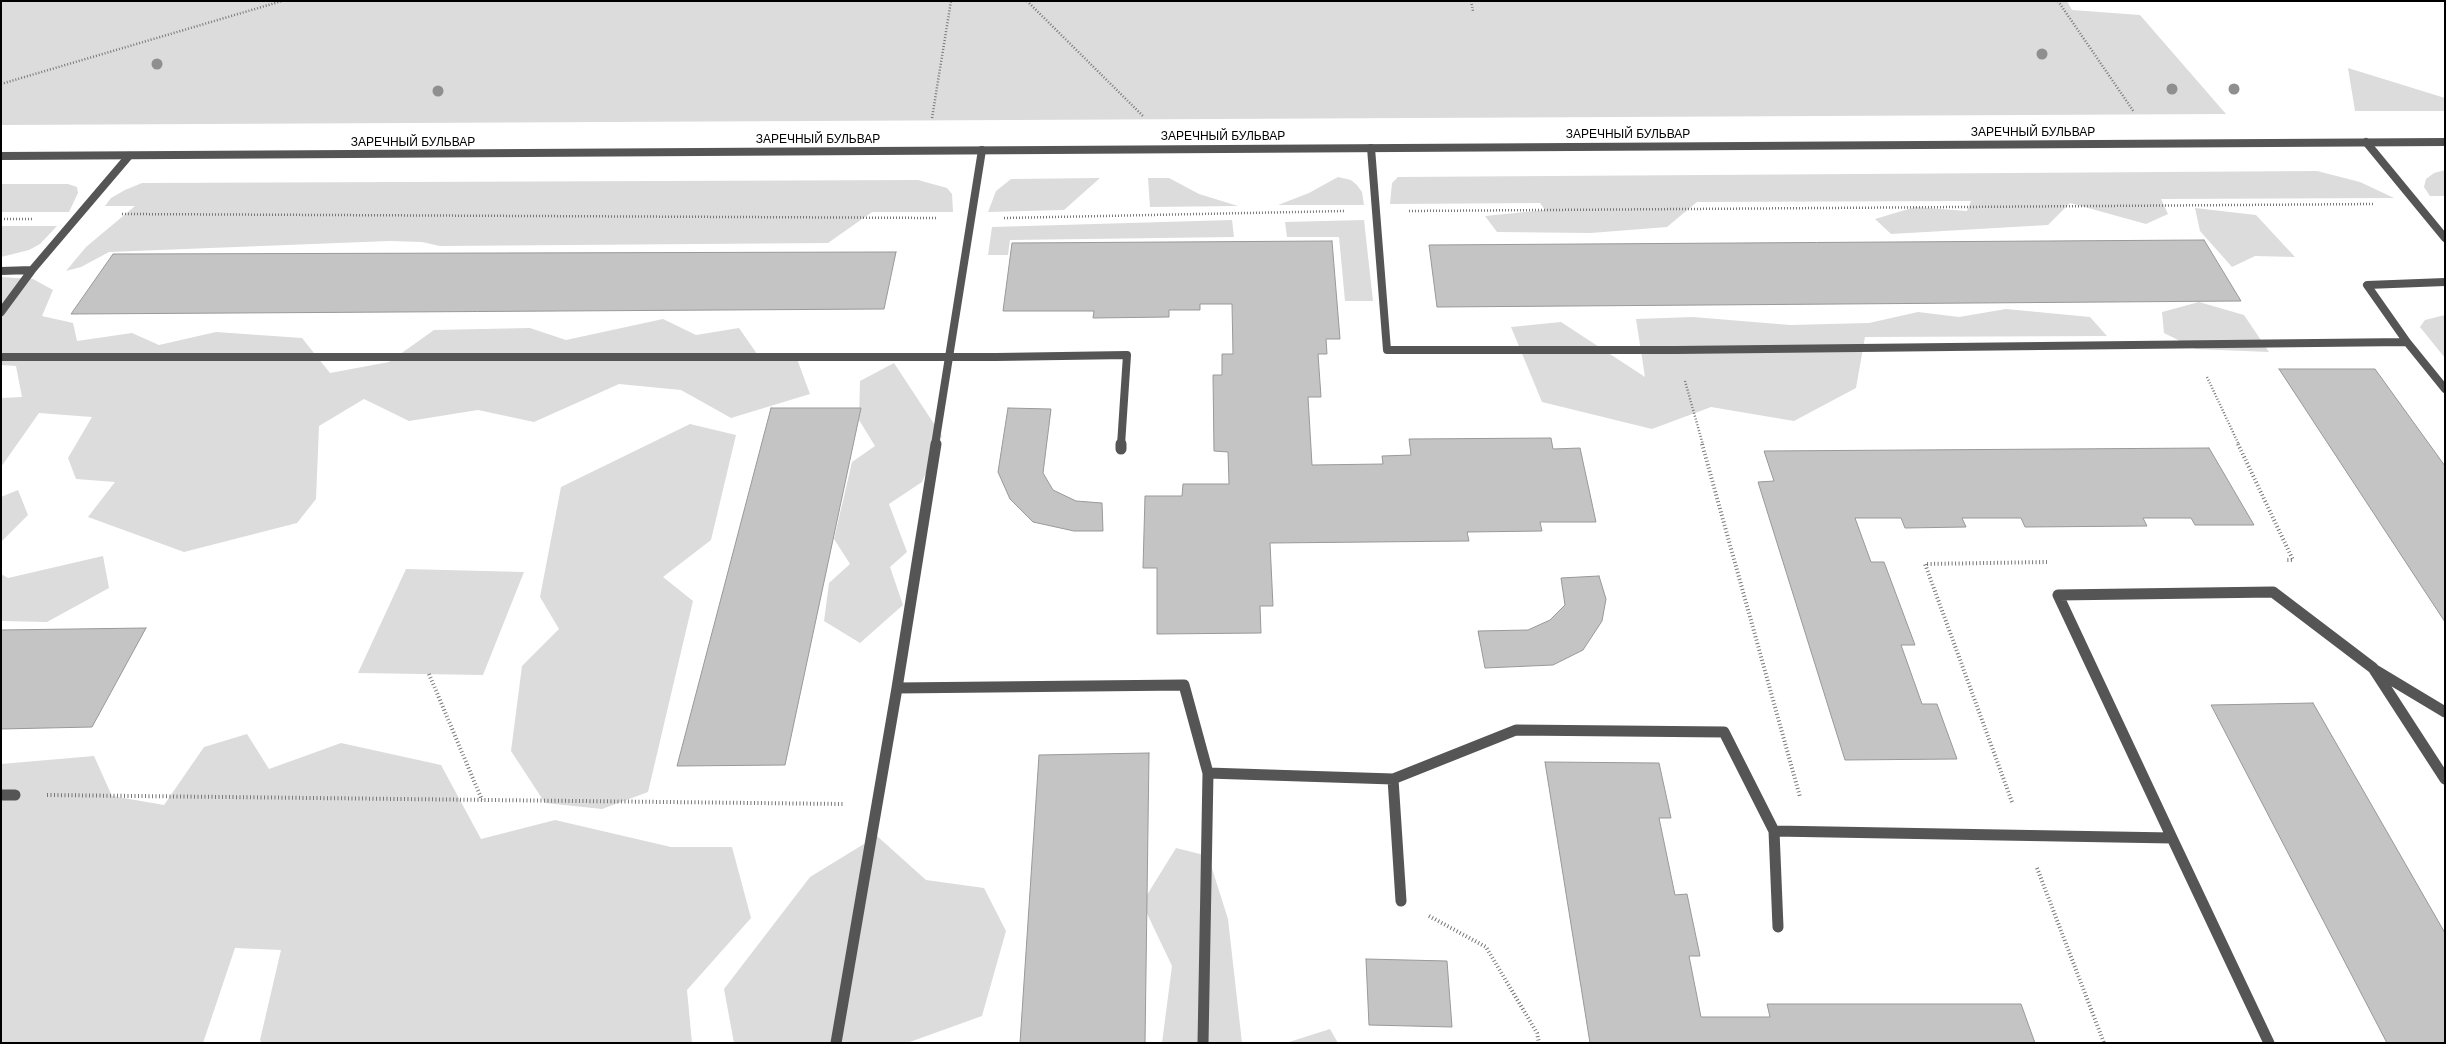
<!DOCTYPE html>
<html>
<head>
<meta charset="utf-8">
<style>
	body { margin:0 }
	#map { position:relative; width:2446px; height:1044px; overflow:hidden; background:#fff; font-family:Arial,sans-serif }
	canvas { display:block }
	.frame { position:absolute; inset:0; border:2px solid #000; pointer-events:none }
</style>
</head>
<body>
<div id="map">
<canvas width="2446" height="1044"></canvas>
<div class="frame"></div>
</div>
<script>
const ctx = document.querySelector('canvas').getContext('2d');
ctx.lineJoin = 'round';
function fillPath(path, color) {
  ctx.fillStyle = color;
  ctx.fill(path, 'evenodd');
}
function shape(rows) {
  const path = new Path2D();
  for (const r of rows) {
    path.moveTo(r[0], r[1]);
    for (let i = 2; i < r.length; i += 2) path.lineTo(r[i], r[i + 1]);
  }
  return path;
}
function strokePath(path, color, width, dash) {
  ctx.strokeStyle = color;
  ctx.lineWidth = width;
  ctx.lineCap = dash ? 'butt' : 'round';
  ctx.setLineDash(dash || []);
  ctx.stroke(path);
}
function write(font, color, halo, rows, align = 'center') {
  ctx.font = font + ' Arial,sans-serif';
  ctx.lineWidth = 4.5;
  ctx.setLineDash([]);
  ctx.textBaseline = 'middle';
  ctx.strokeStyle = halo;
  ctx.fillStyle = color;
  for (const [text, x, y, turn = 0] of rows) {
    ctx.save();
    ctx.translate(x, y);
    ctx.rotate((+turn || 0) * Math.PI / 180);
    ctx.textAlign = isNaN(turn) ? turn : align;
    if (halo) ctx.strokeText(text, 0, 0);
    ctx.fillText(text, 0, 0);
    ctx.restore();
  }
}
fillPath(shape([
	[1,1,2067,1,2072,10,2140,15,2226,114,1,125],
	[2348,68,2445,98,2445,111,2355,111],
	[2445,170,2445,196,2430,196,2424,187,2426,179,2434,173],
	[2317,171,2360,182,2394,198,2161,199,2168,214,2146,224,2070,203,2048,225,1891,234,1875,219,1915,207,1967,211,1971,201,1697,202,1667,227,1591,233,1497,232,1485,216,1545,210,1540,203,1390,204,1392,183,1398,177],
	[1338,177,1351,180,1357,185,1362,192,1364,205,1278,205,1309,193],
	[1100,178,1064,210,988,212,996,191,1011,179],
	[1148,178,1169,178,1199,194,1238,206,1150,207],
	[918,180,947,188,952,194,953,212,872,212,828,243,440,246,422,242,389,241,109,252,81,267,66,271,86,247,135,206,105,206,111,198,125,190,142,183],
	[1,184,68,184,77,187,78,193,69,212,1,212],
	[2195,208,2256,215,2295,257,2255,256,2232,267,2200,231],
	[1232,220,1234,237,1010,240,1008,255,988,255,992,227],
	[1364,220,1373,301,1345,301,1339,237,1287,237,1285,222],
	[1,226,57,226,40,244,29,250,1,257],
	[1,277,33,279,53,290,42,316,73,323,77,341,132,333,159,345,216,332,302,338,330,373,389,362,434,330,530,328,566,340,663,319,696,335,739,328,762,361,797,359,810,394,731,418,681,390,619,384,534,422,478,410,409,421,364,399,319,426,316,499,297,523,184,552,88,517,115,482,76,479,68,458,92,417,39,413,1,467,1,398,22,397,16,366,1,365],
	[2199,302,2244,315,2269,352,2196,349,2164,333,2162,312],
	[2006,309,2090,317,2107,336,1865,337,1856,388,1794,421,1711,407,1652,429,1542,402,1511,327,1561,322,1645,377,1636,319,1693,317,1790,325,1869,323,1918,312,1959,317],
	[2445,315,2445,358,2420,327,2425,320],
	[894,363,942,436,922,482,889,504,907,552,890,567,903,605,860,643,824,621,829,583,850,564,834,539,852,462,875,446,859,420,860,381],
	[690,424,736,435,711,540,663,577,693,601,648,792,602,809,545,803,511,751,522,666,559,629,540,597,561,487],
	[18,490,28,515,1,542,1,497],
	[103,556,109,588,47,622,1,621,1,574,8,578],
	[406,569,524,572,483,675,358,673],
	[247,734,269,769,341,743,441,765,481,839,555,820,671,847,732,847,751,918,687,990,692,1043,262,1043,260,1040,281,950,235,948,203,1043,1,1043,1,764,94,756,112,796,164,805,204,747],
	[877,836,926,880,984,888,1006,931,982,1016,907,1043,734,1043,724,989,810,877],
	[1176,848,1208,856,1228,919,1242,1043,1162,1043,1172,966,1142,903],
	[1330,1029,1338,1043,1286,1043]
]), '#dcdcdc');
const building = shape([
	[2204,240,2241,301,1437,307,1429,245,2204,240],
	[1332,241,1340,339,1326,339,1327,354,1318,354,1321,397,1308,397,1312,465,1383,464,1382,456,1411,455,1409,439,1551,438,1553,449,1580,448,1596,522,1540,522,1542,531,1467,532,1469,541,1270,543,1273,606,1260,606,1261,633,1157,634,1157,568,1143,568,1145,496,1182,496,1183,484,1229,484,1228,452,1214,451,1213,375,1222,375,1222,354,1233,354,1232,304,1200,304,1200,310,1169,310,1169,317,1093,318,1094,311,1003,311,1012,243,1332,241],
	[896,252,884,309,71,314,113,254,896,252],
	[2279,369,2375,369,2445,466,2445,622,2279,369],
	[771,408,861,408,785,765,677,766,771,408],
	[1008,408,1051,409,1043,473,1053,490,1076,501,1102,503,1103,531,1074,531,1033,522,1010,499,998,472,1008,408],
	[2209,448,2254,525,2195,525,2191,518,2143,518,2147,526,2025,527,2021,518,1962,518,1966,527,1905,528,1901,518,1855,518,1871,562,1884,562,1915,645,1901,645,1922,704,1937,704,1957,759,1845,760,1758,482,1774,481,1764,451,2209,448],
	[1599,576,1606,599,1602,621,1583,650,1553,665,1485,668,1478,631,1528,630,1550,620,1565,605,1561,578,1599,576],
	[146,628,92,727,1,729,1,630,146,628],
	[2313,703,2445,933,2445,1043,2387,1043,2211,705,2313,703],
	[1149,753,1145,1043,1020,1043,1039,755,1149,753],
	[1545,762,1659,763,1671,818,1659,818,1675,895,1687,894,1700,956,1689,956,1701,1017,1770,1017,1767,1004,2021,1004,2035,1043,1590,1043,1545,762],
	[1366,959,1447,961,1452,1027,1369,1025,1366,959]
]);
fillPath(building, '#c4c4c4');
strokePath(building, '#999', 1);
strokePath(shape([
	[1027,1,1144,117],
	[1471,1,1473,11],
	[2058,1,2134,112],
	[1,84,282,1],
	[932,118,951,1],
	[1409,211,2375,204],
	[122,214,938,218],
	[1004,218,1345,211],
	[1,219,33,219],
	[2207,377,2239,445],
	[1685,381,1703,445]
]), '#777', 2.5, [1, 2]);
strokePath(shape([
	[1702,444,1800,797],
	[2238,444,2293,560,2286,560],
	[429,674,482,800],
	[47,795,843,804],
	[2012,802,1925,564,2047,562],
	[2037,868,2104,1043],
	[1429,916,1486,947,1537,1033,1539,1043]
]), '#777', 4, [1, 2.5]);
strokePath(shape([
	[2366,142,2445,238],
	[1371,148,1387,350,1676,350,2407,342,2367,285,2445,282],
	[1,271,32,270],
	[1,312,32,270,129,156],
	[2407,342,2445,389],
	[1,357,996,357,1127,355,1121,445],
	[935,445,982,150]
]), '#555', 8);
strokePath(shape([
	[1121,449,1121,444],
	[2375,670,2445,712],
	[897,688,1184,685,1208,773,1393,779,1516,730,1724,732,1774,831,2172,838,2058,595,2273,592,2373,668,2445,779],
	[1393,779,1401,901],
	[1,795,15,795],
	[1774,831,1778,927],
	[2172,838,2269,1043],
	[836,1043,897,688,936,444],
	[1203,1043,1208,773]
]), '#555', 11);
strokePath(shape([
	[1,156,2445,142]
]), '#555', 8);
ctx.fillStyle = '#8f8f8f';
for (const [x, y] of [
	[2042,54],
	[157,64],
	[2172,89],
	[2234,89],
	[438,91]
]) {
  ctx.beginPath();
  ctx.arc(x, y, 5.5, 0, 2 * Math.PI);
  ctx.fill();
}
write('12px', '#000', '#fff', [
	["ЗАРЕЧНЫЙ БУЛЬВАР",2033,133],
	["ЗАРЕЧНЫЙ БУЛЬВАР",1628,135],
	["ЗАРЕЧНЫЙ БУЛЬВАР",1223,137],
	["ЗАРЕЧНЫЙ БУЛЬВАР",818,140],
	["ЗАРЕЧНЫЙ БУЛЬВАР",413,143]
]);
</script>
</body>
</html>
